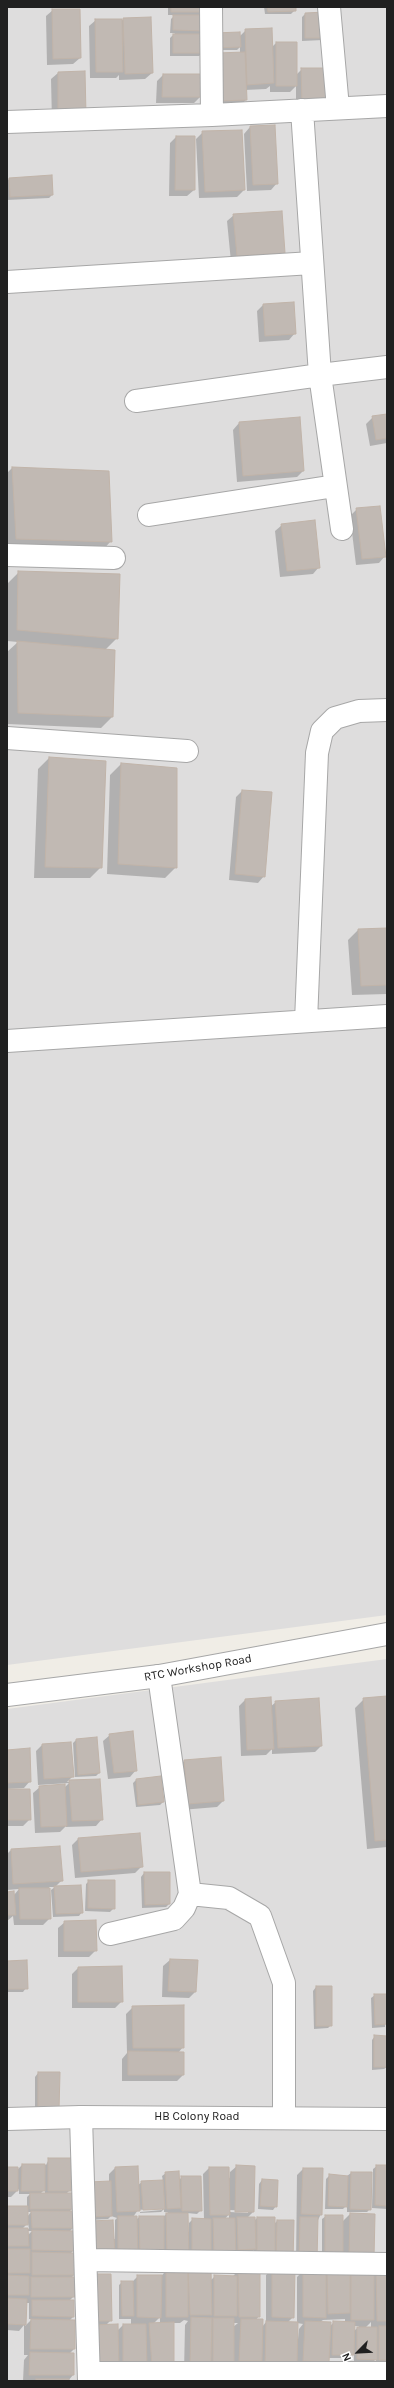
<!DOCTYPE html>
<html>
<head>
<meta charset="utf-8">
<style>
	body { margin:0 }
	#map { position:relative; width:394px; height:2388px; overflow:hidden; background:#f0ede6; font-family:Karla,sans-serif }
	canvas { display:block }
	.frame { position:absolute; inset:0; border:8px solid #202020; pointer-events:none }
	.north { position:absolute; left:338px; top:2332px; width:40px; height:40px; -webkit-text-stroke:3px #fff; paint-order:stroke; rotate:246deg; font-size:11px; font-weight:700; line-height:16px; text-align:center; color:#202020 }
	.north::after { content:''; display:block; margin:auto; width:14px; height:18px; background:#202020; clip-path:polygon(50% 0,100% 100%,50% 72%,0 100%) }
</style>
</head>
<body>
<div id="map">
<canvas width="394" height="2388"></canvas>
<div class="frame"></div>
<div class="north">N</div>
</div>
<script>
const ctx = document.querySelector('canvas').getContext('2d');
ctx.lineJoin = 'round';
function fillPath(path, color) {
  ctx.fillStyle = color;
  ctx.fill(path, 'evenodd');
}
function shape(rows) {
  const path = new Path2D();
  for (const r of rows) {
    path.moveTo(r[0], r[1]);
    for (let i = 2; i < r.length; i += 2) path.lineTo(r[i], r[i + 1]);
  }
  return path;
}
function strokePath(path, color, width, dash) {
  ctx.strokeStyle = color;
  ctx.lineWidth = width;
  ctx.lineCap = dash ? 'butt' : 'round';
  ctx.setLineDash(dash || []);
  ctx.stroke(path);
}
function write(font, color, halo, rows, align = 'center') {
  ctx.font = font + ' Karla,sans-serif';
  ctx.lineWidth = 4;
  ctx.setLineDash([]);
  ctx.textBaseline = 'middle';
  ctx.strokeStyle = halo;
  ctx.fillStyle = color;
  for (const [text, x, y, turn = 0] of rows) {
    ctx.save();
    ctx.translate(x, y);
    ctx.rotate((+turn || 0) * Math.PI / 180);
    ctx.textAlign = isNaN(turn) ? turn : align;
    if (halo) ctx.strokeText(text, 0, 0);
    ctx.fillText(text, 0, 0);
    ctx.restore();
  }
}
fillPath(shape([
	[7,7,387,7,387,1615,7,1665],
	[387,1659,387,2381,7,2381,7,1709]
]), '#dedddd');
fillPath(shape([
	[168,7,203,7,203,12,199,16,203,31,199,35,203,53,199,56,170,56,170,38,175,33,170,33,171,19,175,15,168,15],
	[264,7,295,7,295,10,291,14,265,14],
	[53,10,80,58,73,64,47,65,46,16],
	[305,14,323,40,302,41,302,17],
	[124,19,152,73,145,79,119,80,119,75,116,78,90,78,89,26,96,20,121,21],
	[246,30,272,47,276,43,296,43,296,75,302,69,321,108,296,109,296,86,290,92,270,92,270,86,266,89,245,90,246,100,239,106,212,107,240,53,240,47,237,50,212,50,239,37],
	[84,72,52,122,51,79,58,73],
	[163,75,200,75,200,97,194,103,156,103,157,81],
	[250,127,277,183,271,190,247,191,244,134],
	[241,131,244,190,237,197,199,198,196,139,203,132],
	[176,137,194,190,187,196,169,196,170,143],
	[9,179,52,195,49,198,7,200,7,181],
	[234,215,284,253,278,259,231,262,227,221],
	[263,305,295,333,289,340,259,342,257,311],
	[387,415,387,443,370,446,366,424,373,417],
	[239,423,303,471,297,477,237,482,233,430],
	[12,468,108,472,111,541,101,552,7,550,7,473],
	[357,509,385,556,379,563,356,565,350,516],
	[282,525,319,567,313,574,280,577,275,531],
	[19,572,117,638,105,650,112,717,101,728,7,724,7,652,18,642,7,641,8,583],
	[49,758,101,867,90,878,34,878,38,769],
	[121,764,176,867,165,878,107,874,110,775],
	[242,791,264,876,258,883,229,880,236,797],
	[387,929,387,994,352,995,348,940,358,930],
	[387,1697,387,1847,367,1849,355,1708,364,1699],
	[245,1700,270,1707,276,1702,321,1746,315,1752,272,1754,272,1749,266,1755,241,1756,239,1706],
	[110,1735,136,1770,130,1777,108,1779,103,1741],
	[76,1740,99,1773,96,1776,75,1777,73,1743],
	[42,1745,73,1776,67,1782,99,1780,102,1819,96,1826,66,1827,66,1826,60,1832,35,1833,33,1793,40,1787,64,1788,69,1783,38,1785,36,1751],
	[7,1751,30,1781,24,1788,7,1789],
	[184,1761,223,1801,217,1807,181,1810,178,1767],
	[136,1780,163,1802,160,1805,136,1807,133,1783],
	[7,1790,30,1819,23,1826,7,1826],
	[78,1839,142,1866,135,1873,75,1878,72,1845],
	[11,1850,62,1880,55,1887,82,1912,79,1916,53,1917,51,1890,55,1887,49,1887,50,1918,43,1925,14,1925,13,1916,7,1921,7,1893,14,1895,19,1889,7,1890,7,1854],
	[144,1873,169,1873,169,1904,166,1907,142,1908,141,1877],
	[89,1881,114,1908,110,1912,85,1911,86,1884],
	[65,1922,96,1950,89,1957,58,1957,58,1928],
	[170,1960,195,1992,189,1998,162,1997,163,1966],
	[7,1962,26,1988,23,1992,7,1992],
	[78,1968,122,2001,115,2008,72,2008,72,1974],
	[316,1987,331,2025,328,2028,314,2029,313,1991],
	[375,1995,387,1995,385,2027,372,2028,371,1998],
	[133,2007,183,2047,178,2053,183,2075,177,2081,122,2081,122,2059,127,2053,126,2014],
	[375,2036,387,2037,387,2067,384,2069,372,2070,372,2040],
	[38,2073,59,2073,35,2113,35,2077],
	[49,2159,70,2190,66,2194,72,2209,69,2212,73,2228,69,2232,73,2251,70,2254,74,2275,71,2278,74,2296,69,2301,73,2317,69,2321,74,2349,69,2354,73,2375,68,2381,23,2381,24,2360,28,2355,24,2355,24,2325,19,2331,7,2330,7,2207,27,2207,27,2197,30,2194,19,2194,19,2189,11,2197,7,2197,7,2168,17,2170,22,2165,46,2165],
	[45,2189,45,2194,40,2194],
	[27,2212,31,2212,27,2217],
	[28,2223,29,2229,22,2229],
	[27,2231,32,2231,27,2236],
	[26,2303,29,2303,29,2319,32,2319,25,2326],
	[237,2166,253,2212,247,2218,254,2221,257,2218,274,2224,277,2221,292,2261,254,2261,254,2250,251,2252,115,2261,113,2239,115,2239,115,2220,117,2218,111,2216,108,2219,88,2220,109,2182,109,2174,115,2168,138,2185,142,2182,163,2181,162,2176,166,2173,179,2180,182,2177,201,2210,197,2214,187,2213,187,2232,189,2232,189,2223,193,2219,204,2220,203,2174,209,2168,230,2178,230,2172],
	[162,2208,162,2210,140,2212,140,2213,161,2212,164,2209,164,2212,168,2212,163,2217,139,2217,136,2220,133,2217,138,2210],
	[230,2210,248,2211,248,2213,230,2212],
	[229,2214,229,2219,225,2219],
	[377,2166,387,2166,387,2209,372,2208,373,2169],
	[303,2169,321,2214,296,2264,297,2175],
	[351,2173,370,2209,367,2212,347,2212,347,2205,343,2209,325,2209,326,2179,330,2175,347,2176],
	[262,2180,276,2206,273,2210,258,2209,259,2184],
	[350,2214,374,2215,343,2263,322,2261,322,2219,326,2216,342,2222],
	[273,2269,293,2317,287,2323,297,2323,297,2277,304,2270,325,2276,328,2273,373,2276,376,2273,387,2273,387,2363,376,2363,376,2359,373,2362,354,2362,354,2354,349,2358,328,2358,328,2361,322,2368,184,2371,185,2325,188,2321,184,2320,180,2323,173,2323,173,2367,112,2373,83,2282,111,2320,106,2325,117,2331,123,2325,131,2325,131,2319,119,2319,119,2285,122,2282,132,2282,138,2276,161,2276,167,2270,210,2271,210,2281,215,2276,232,2277,239,2270,259,2316,256,2320,262,2327,266,2322,266,2275],
	[160,2317,160,2324,153,2324],
	[345,2319,345,2323,334,2322,329,2327,320,2322,323,2320],
	[371,2322,371,2328,365,2328],
	[233,2323,238,2323,233,2327],
	[297,2323,303,2324,299,2329,298,2339,296,2339],
	[354,2326,359,2326,353,2332]
]), '#0003');
const building = shape([
	[171,7,204,7,204,12,171,12,171,7],
	[267,7,296,7,296,11,268,12,267,7],
	[52,9,80,9,81,58,53,59,52,9],
	[326,12,327,38,305,38,305,13,326,12],
	[173,15,204,15,204,31,173,30,173,15],
	[151,17,153,73,125,74,123,18,151,17],
	[95,19,122,19,123,72,96,72,95,19],
	[272,28,274,83,247,85,245,29,272,28],
	[240,32,241,47,215,48,214,33,240,32],
	[173,34,204,34,204,53,173,53,173,34],
	[276,42,297,42,297,86,276,86,276,42],
	[245,52,247,100,218,101,217,53,245,52],
	[301,68,327,68,328,102,302,103,301,68],
	[85,71,86,115,58,116,58,72,85,71],
	[163,74,201,74,201,97,162,97,163,74],
	[275,125,278,184,253,185,250,126,275,125],
	[242,130,245,190,205,192,202,131,242,130],
	[176,136,195,136,195,190,175,190,176,136],
	[52,175,53,195,10,197,9,178,52,175],
	[282,211,285,253,237,256,233,214,282,211],
	[294,302,296,334,265,336,263,304,294,302],
	[387,414,387,438,376,440,372,416,387,414],
	[300,417,304,471,243,476,239,422,300,417],
	[12,467,109,471,112,542,16,539,12,467],
	[380,506,386,557,362,559,356,508,380,506],
	[315,520,320,568,287,571,281,524,315,520],
	[18,571,120,574,118,639,17,630,18,571],
	[17,641,115,650,113,717,18,713,17,641],
	[49,757,106,761,102,868,45,867,49,757],
	[121,763,177,768,177,868,118,864,121,763],
	[242,790,272,792,265,877,235,874,242,790],
	[387,928,387,985,361,986,358,929,387,928],
	[387,1696,387,1840,375,1841,363,1698,387,1696],
	[271,1697,274,1749,247,1750,245,1699,271,1697],
	[319,1698,322,1746,278,1748,275,1701,319,1698],
	[133,1731,137,1771,114,1773,109,1734,133,1731],
	[97,1737,100,1773,78,1775,76,1739,97,1737],
	[71,1742,74,1777,44,1779,42,1744,71,1742],
	[30,1748,31,1782,7,1783,7,1750,30,1748],
	[221,1757,224,1801,188,1804,184,1760,221,1757],
	[161,1776,164,1802,138,1805,136,1779,161,1776],
	[100,1779,103,1820,72,1821,69,1780,100,1779],
	[65,1784,67,1826,41,1827,39,1786,65,1784],
	[7,1789,30,1789,31,1820,7,1820,7,1789],
	[140,1833,143,1867,81,1872,78,1838,140,1833],
	[60,1846,63,1881,13,1884,11,1849,60,1846],
	[144,1872,170,1872,170,1904,145,1905,144,1872],
	[88,1880,115,1880,115,1909,88,1908,88,1880],
	[81,1885,83,1913,56,1914,54,1886,81,1885],
	[19,1888,50,1888,51,1919,20,1919,19,1888],
	[14,1891,16,1915,7,1915,7,1892,14,1891],
	[96,1920,97,1951,64,1951,64,1921,96,1920],
	[170,1959,198,1960,196,1992,168,1991,170,1959],
	[27,1960,28,1989,7,1989,7,1961,27,1960],
	[122,1966,123,2002,78,2002,78,1967,122,1966],
	[316,1986,332,1986,332,2026,316,2026,316,1986],
	[374,1994,387,1994,387,2024,375,2025,374,1994],
	[184,2005,184,2048,133,2048,132,2006,184,2005],
	[374,2035,387,2036,387,2067,374,2067,374,2035],
	[128,2051,184,2052,184,2075,128,2075,128,2051],
	[38,2072,60,2072,59,2110,38,2110,38,2072],
	[48,2158,72,2158,71,2191,48,2191,48,2158],
	[22,2164,45,2164,45,2191,21,2191,22,2164],
	[236,2165,255,2166,254,2212,235,2212,236,2165],
	[376,2165,387,2165,387,2206,375,2205,376,2165],
	[138,2166,140,2211,117,2212,115,2167,138,2166],
	[7,2167,18,2167,18,2191,7,2191,7,2167],
	[209,2167,229,2167,230,2215,210,2215,209,2167],
	[303,2168,323,2168,322,2215,301,2214,303,2168],
	[179,2171,181,2208,167,2209,165,2172,179,2171],
	[351,2172,372,2172,371,2210,350,2209,351,2172],
	[329,2174,348,2176,347,2207,328,2206,329,2174],
	[181,2176,201,2176,202,2211,182,2211,181,2176],
	[262,2179,278,2180,277,2207,260,2206,262,2179],
	[163,2180,165,2209,143,2210,141,2181,163,2180],
	[111,2181,112,2216,90,2217,89,2182,111,2181],
	[30,2193,73,2193,73,2209,30,2209,30,2193],
	[7,2206,28,2206,28,2225,7,2225,7,2206],
	[31,2211,74,2211,74,2228,32,2228,31,2211],
	[166,2213,188,2213,189,2259,167,2259,166,2213],
	[350,2213,375,2214,374,2258,349,2257,350,2213],
	[325,2215,343,2215,343,2258,325,2258,325,2215],
	[118,2216,137,2216,138,2258,118,2258,118,2216],
	[139,2216,164,2216,164,2258,140,2258,139,2216],
	[237,2217,255,2217,256,2249,238,2250,237,2217],
	[257,2217,275,2217,275,2259,257,2259,257,2217],
	[300,2217,318,2217,317,2261,299,2261,300,2217],
	[192,2218,211,2219,211,2255,192,2255,192,2218],
	[213,2218,235,2218,236,2257,214,2258,213,2218],
	[113,2220,115,2254,92,2255,91,2221,113,2220],
	[277,2220,294,2220,293,2262,276,2262,277,2220],
	[7,2228,28,2228,29,2246,7,2246,7,2228],
	[32,2230,74,2231,74,2251,32,2250,32,2230],
	[7,2249,30,2249,30,2273,7,2273,7,2249],
	[32,2252,74,2253,75,2275,32,2275,32,2252],
	[272,2268,295,2268,294,2318,272,2317,272,2268],
	[166,2269,188,2270,188,2317,166,2317,166,2269],
	[238,2269,260,2269,260,2317,239,2317,238,2269],
	[303,2269,326,2269,326,2318,303,2317,303,2269],
	[188,2270,211,2270,212,2315,190,2315,188,2270],
	[350,2271,350,2313,328,2314,327,2272,350,2271],
	[351,2272,374,2272,374,2320,351,2320,351,2272],
	[376,2272,387,2272,387,2321,377,2321,376,2272],
	[89,2274,111,2274,112,2321,90,2321,89,2274],
	[7,2275,29,2276,29,2295,7,2295,7,2275],
	[137,2275,162,2275,161,2318,137,2317,137,2275],
	[214,2275,237,2276,237,2316,214,2316,214,2275],
	[31,2277,75,2277,75,2297,31,2297,31,2277],
	[121,2281,133,2281,134,2316,122,2316,121,2281],
	[7,2298,27,2299,26,2325,7,2324,7,2298],
	[32,2300,74,2300,74,2317,32,2316,32,2300],
	[191,2317,212,2318,211,2365,190,2365,191,2317],
	[213,2318,234,2318,234,2365,213,2365,213,2318],
	[31,2319,75,2320,75,2349,30,2349,31,2319],
	[241,2319,263,2319,262,2361,239,2361,241,2319],
	[266,2321,298,2322,297,2366,265,2366,266,2321],
	[305,2321,331,2322,329,2362,303,2361,305,2321],
	[333,2321,355,2322,354,2355,332,2355,333,2321],
	[174,2322,174,2368,152,2367,149,2323,174,2322],
	[118,2324,119,2367,91,2368,89,2325,118,2324],
	[123,2324,146,2324,147,2366,123,2366,123,2324],
	[379,2326,387,2326,387,2360,379,2360,379,2326],
	[357,2327,377,2327,377,2360,357,2359,357,2327],
	[30,2352,74,2353,74,2375,29,2375,30,2352],
	[36,2379,69,2379,69,2381,36,2381,36,2379]
]);
fillPath(building, '#c1b9b3');
strokePath(building, '#c1b4a9', 1);
const minor = shape([
	[211,7,212,115],
	[329,7,338,108],
	[302,110,320,375,387,367],
	[7,122,212,115,387,106],
	[7,282,312,263],
	[136,401,320,375,342,529],
	[149,515,335,486],
	[7,555,114,558],
	[7,738,187,751],
	[306,1021,317,753,322,731,335,718,359,711,387,710],
	[7,1041,387,1016],
	[190,1894,229,1898,260,1916,284,1983,284,2117],
	[110,1934,174,1919,184,1908,190,1894,159,1676],
	[81,2117,89,2381],
	[86,2260,387,2264],
	[89,2373,387,2373]
]);
const tertiary = shape([
	[7,1695,159,1676,387,1634],
	[7,2119,81,2117,387,2119]
]);
strokePath(minor, '#a7a7a7', 24);
strokePath(tertiary, '#a7a7a7', 24);
strokePath(minor, '#fff', 22);
strokePath(tertiary, '#fff', 22);
write('12px', '#202020', '#fff', [
	["RTC Workshop Road",198,1668,-10],
	["HB Colony Road",197,2117]
]);
</script>
</body>
</html>
